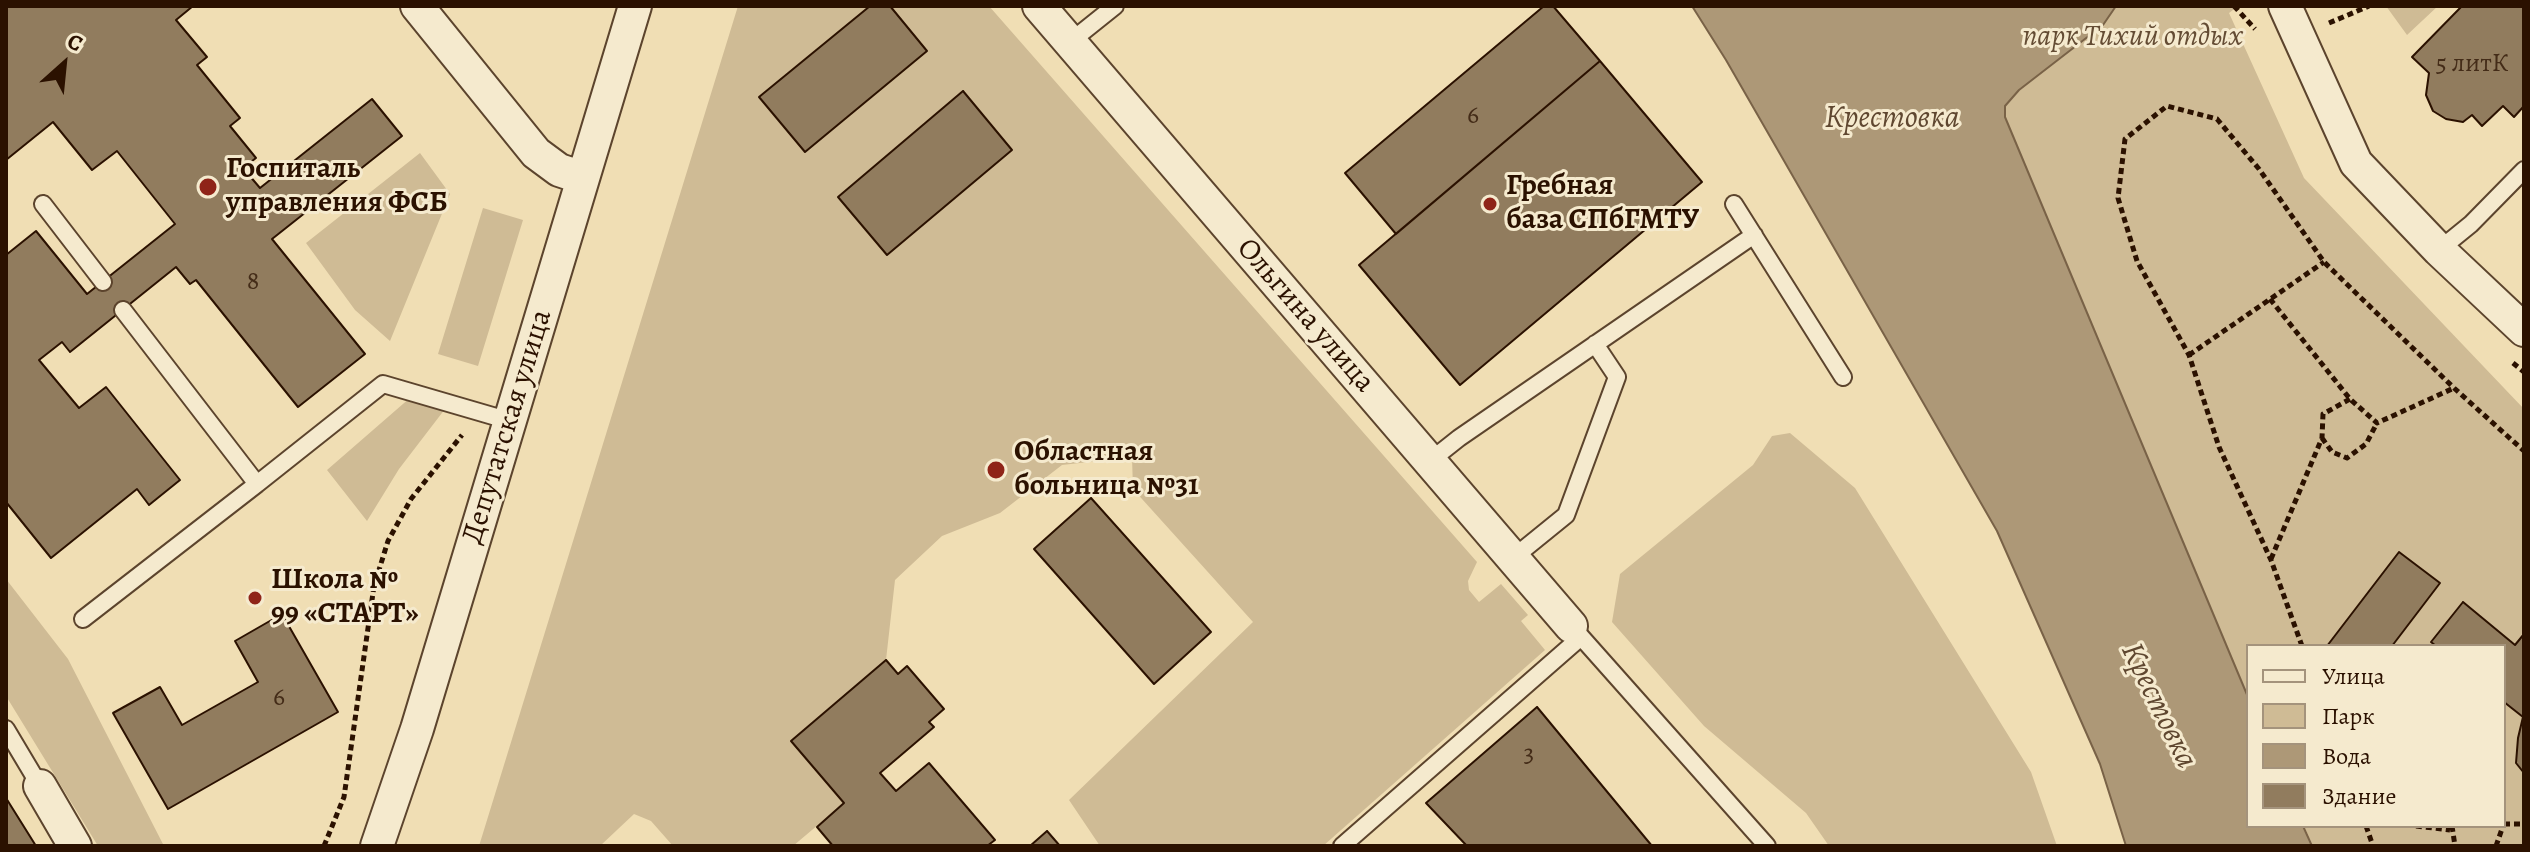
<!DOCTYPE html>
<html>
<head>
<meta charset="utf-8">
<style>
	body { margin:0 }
	#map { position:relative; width:2530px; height:852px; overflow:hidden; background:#f0deb4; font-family:Alegreya,serif }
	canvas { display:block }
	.frame { position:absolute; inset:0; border:8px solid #2b1100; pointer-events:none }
	.legend { position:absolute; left:2246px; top:644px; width:260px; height:184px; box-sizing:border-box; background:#f5eace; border:2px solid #a4937c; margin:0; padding:10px 14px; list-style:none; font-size:24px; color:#2b1100 }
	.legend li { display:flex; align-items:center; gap:16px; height:40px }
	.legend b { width:40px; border:2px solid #a4937c }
	.north { position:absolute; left:24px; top:24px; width:80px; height:80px; -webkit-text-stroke:6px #f5eace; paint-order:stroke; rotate:27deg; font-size:22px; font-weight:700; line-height:32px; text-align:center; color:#2b1100 }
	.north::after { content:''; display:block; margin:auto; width:28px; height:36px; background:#2b1100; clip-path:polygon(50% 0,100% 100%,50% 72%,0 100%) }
</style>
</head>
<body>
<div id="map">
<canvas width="2530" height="852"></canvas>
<div class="frame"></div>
<ul class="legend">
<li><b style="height:10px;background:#f5eace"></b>Улица</li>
<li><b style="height:22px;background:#cfbb95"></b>Парк</li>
<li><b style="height:22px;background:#ad9877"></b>Вода</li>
<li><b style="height:22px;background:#917c5e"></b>Здание</li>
</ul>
<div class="north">С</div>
</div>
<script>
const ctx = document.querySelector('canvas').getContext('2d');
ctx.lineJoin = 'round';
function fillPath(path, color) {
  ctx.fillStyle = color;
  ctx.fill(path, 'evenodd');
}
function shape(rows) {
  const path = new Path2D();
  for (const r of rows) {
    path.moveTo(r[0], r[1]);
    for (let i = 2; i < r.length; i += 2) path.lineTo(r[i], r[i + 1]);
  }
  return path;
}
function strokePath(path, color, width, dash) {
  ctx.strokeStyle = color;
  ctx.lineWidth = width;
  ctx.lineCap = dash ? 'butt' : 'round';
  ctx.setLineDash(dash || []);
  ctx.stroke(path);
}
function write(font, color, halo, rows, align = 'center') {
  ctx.font = font + ' Alegreya,serif';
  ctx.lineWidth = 6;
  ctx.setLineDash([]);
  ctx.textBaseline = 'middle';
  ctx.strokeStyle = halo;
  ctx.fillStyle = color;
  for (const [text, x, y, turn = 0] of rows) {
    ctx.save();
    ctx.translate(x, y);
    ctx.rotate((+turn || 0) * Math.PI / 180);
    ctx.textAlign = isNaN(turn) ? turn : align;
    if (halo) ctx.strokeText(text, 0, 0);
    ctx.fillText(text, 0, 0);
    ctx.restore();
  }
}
fillPath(shape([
	[738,6,989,6,1477,562,1468,581,1469,590,1479,602,1501,584,1528,615,1521,621,1545,650,1323,846,1100,846,1069,800,1253,622,1133,489,1132,457,1062,465,1000,513,942,536,895,580,886,660,791,741,844,803,793,846,673,846,651,821,634,814,600,846,479,846],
	[1943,6,2238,6,2229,13,2304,178,2524,409,2524,846,2313,846,2304,826,2504,826,2504,646,2248,646,2248,696,2005,117,2005,106],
	[2386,6,2438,6,2407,35],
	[420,153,450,194,390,341,355,310,306,243],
	[483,208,523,220,478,366,438,354],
	[411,397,445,409,399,469,367,521,327,470],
	[1790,433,1855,488,2031,772,2057,846,1829,846,1806,813,1704,726,1612,622,1620,574,1753,465,1772,436],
	[6,579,68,659,164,846,98,846,6,696]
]), '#cfbb95');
const water = shape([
	[1692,6,2116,6,2103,25,2019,90,2005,106,2005,117,2248,697,2248,826,2303,826,2312,846,2126,846,2100,764,1997,531,1726,60,1692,6]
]);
fillPath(water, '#ad9877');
strokePath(water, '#796247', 2);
const building = shape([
	[6,6,193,6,176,20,207,57,197,65,240,118,230,126,256,158,243,168,260,188,372,99,402,136,272,239,365,354,298,407,196,280,190,284,176,267,70,352,62,342,39,360,79,408,106,387,180,480,149,505,137,489,51,558,6,502,6,255,36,231,87,294,175,224,117,151,92,170,53,122,6,160,6,6],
	[870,6,890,6,927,51,805,152,759,97,870,6],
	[1544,6,1553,6,1600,61,1396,234,1345,173,1544,6],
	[2462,6,2524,6,2524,106,2514,117,2503,106,2482,126,2472,115,2463,122,2446,119,2433,111,2426,95,2429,73,2412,57,2462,6],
	[1600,61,1702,182,1460,385,1359,265,1600,61],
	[963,91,1012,150,887,255,838,197,963,91],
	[1091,498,1211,632,1154,684,1034,549,1091,498],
	[2399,552,2440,583,2392,646,2327,646,2399,552],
	[2463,602,2515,645,2524,634,2524,773,2516,763,2518,738,2523,717,2504,702,2504,646,2436,646,2431,642,2463,602],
	[282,614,338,712,168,809,113,713,160,687,182,725,258,682,235,641,282,614],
	[886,660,898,674,907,666,944,709,929,722,934,727,880,773,896,791,929,763,995,840,987,846,833,846,817,827,844,803,791,741,886,660],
	[1537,707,1652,846,1467,846,1426,803,1537,707],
	[6,798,36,846,6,846,6,798],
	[1047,831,1060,846,1030,846,1047,831]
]);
fillPath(building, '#917c5e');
strokePath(building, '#2b1100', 2);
const lane = shape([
	[1070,42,1115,6],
	[43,204,103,282],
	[1734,204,1843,377],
	[2439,250,2471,224,2524,170],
	[123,310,257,484,383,384,510,421],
	[1430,461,1459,438,1754,235],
	[1513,558,1566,515,1617,377,1595,344],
	[83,619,257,484],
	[1575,630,1767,846],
	[6,729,40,786],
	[1342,846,1581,637]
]);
const street = shape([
	[417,6,536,153,559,170,583,178],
	[1039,6,1571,626],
	[2285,6,2356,163,2439,250,2524,330],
	[40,786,75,846],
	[377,846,417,729,635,6]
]);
strokePath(lane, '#5c442d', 20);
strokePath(street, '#5c442d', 36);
strokePath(shape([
	[2234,6,2255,29],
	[2329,23,2369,6],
	[2270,299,2350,399,2377,423,2454,388],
	[2189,355,2324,262],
	[2513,363,2524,372],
	[2322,438,2332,452,2347,458,2366,444,2377,423],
	[2271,559,2322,438,2323,414,2350,399],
	[2302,646,2271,560,2219,447,2189,355,2137,261,2118,198,2125,139,2167,106,2217,119,2259,169,2324,262,2454,388,2524,451],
	[2504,824,2524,824],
	[2366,826,2373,846],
	[2416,826,2450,830],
	[2452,826,2455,846],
	[324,846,344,797,374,586,388,541,411,499,462,435],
	[2496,846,2503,826]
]), '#2b1100', 5, [6, 4]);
strokePath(lane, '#f5eace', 16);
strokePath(street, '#f5eace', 32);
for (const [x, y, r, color] of [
	[208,187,10,"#8f2418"],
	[1490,204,8,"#8f2418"],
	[996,470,10,"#8f2418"],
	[255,598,8,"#8f2418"]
]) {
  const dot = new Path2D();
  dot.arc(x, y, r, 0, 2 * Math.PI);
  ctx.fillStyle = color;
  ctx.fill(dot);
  strokePath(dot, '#f5eace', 3);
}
write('26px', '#442c18', null, [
	["5 литК",2472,65],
	["6",1473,117],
	["8",253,283],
	["6",279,699],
	["3",1529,755]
]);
write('italic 30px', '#644c34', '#f5eace', [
	["парк Тихий отдых",2133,38]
]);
write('bold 30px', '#2b1100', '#f5eace', [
	["Госпиталь",226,170],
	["управления ФСБ",226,204],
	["Гребная",1506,187],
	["база СПбГМТУ",1506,221],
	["Областная",1014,453],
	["больница №31",1014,487],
	["Школа №",271,581],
	["99 «СТАРТ»",271,615]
], 'left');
write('30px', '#2b1100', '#f5eace', [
	["Ольгина улица",1305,316,49],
	["Депутатская улица",508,427,-73]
]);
write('italic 32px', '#5f4730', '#f5eace', [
	["Крестовка",1892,119],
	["Крестовка",2158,706,64]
]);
</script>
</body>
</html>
